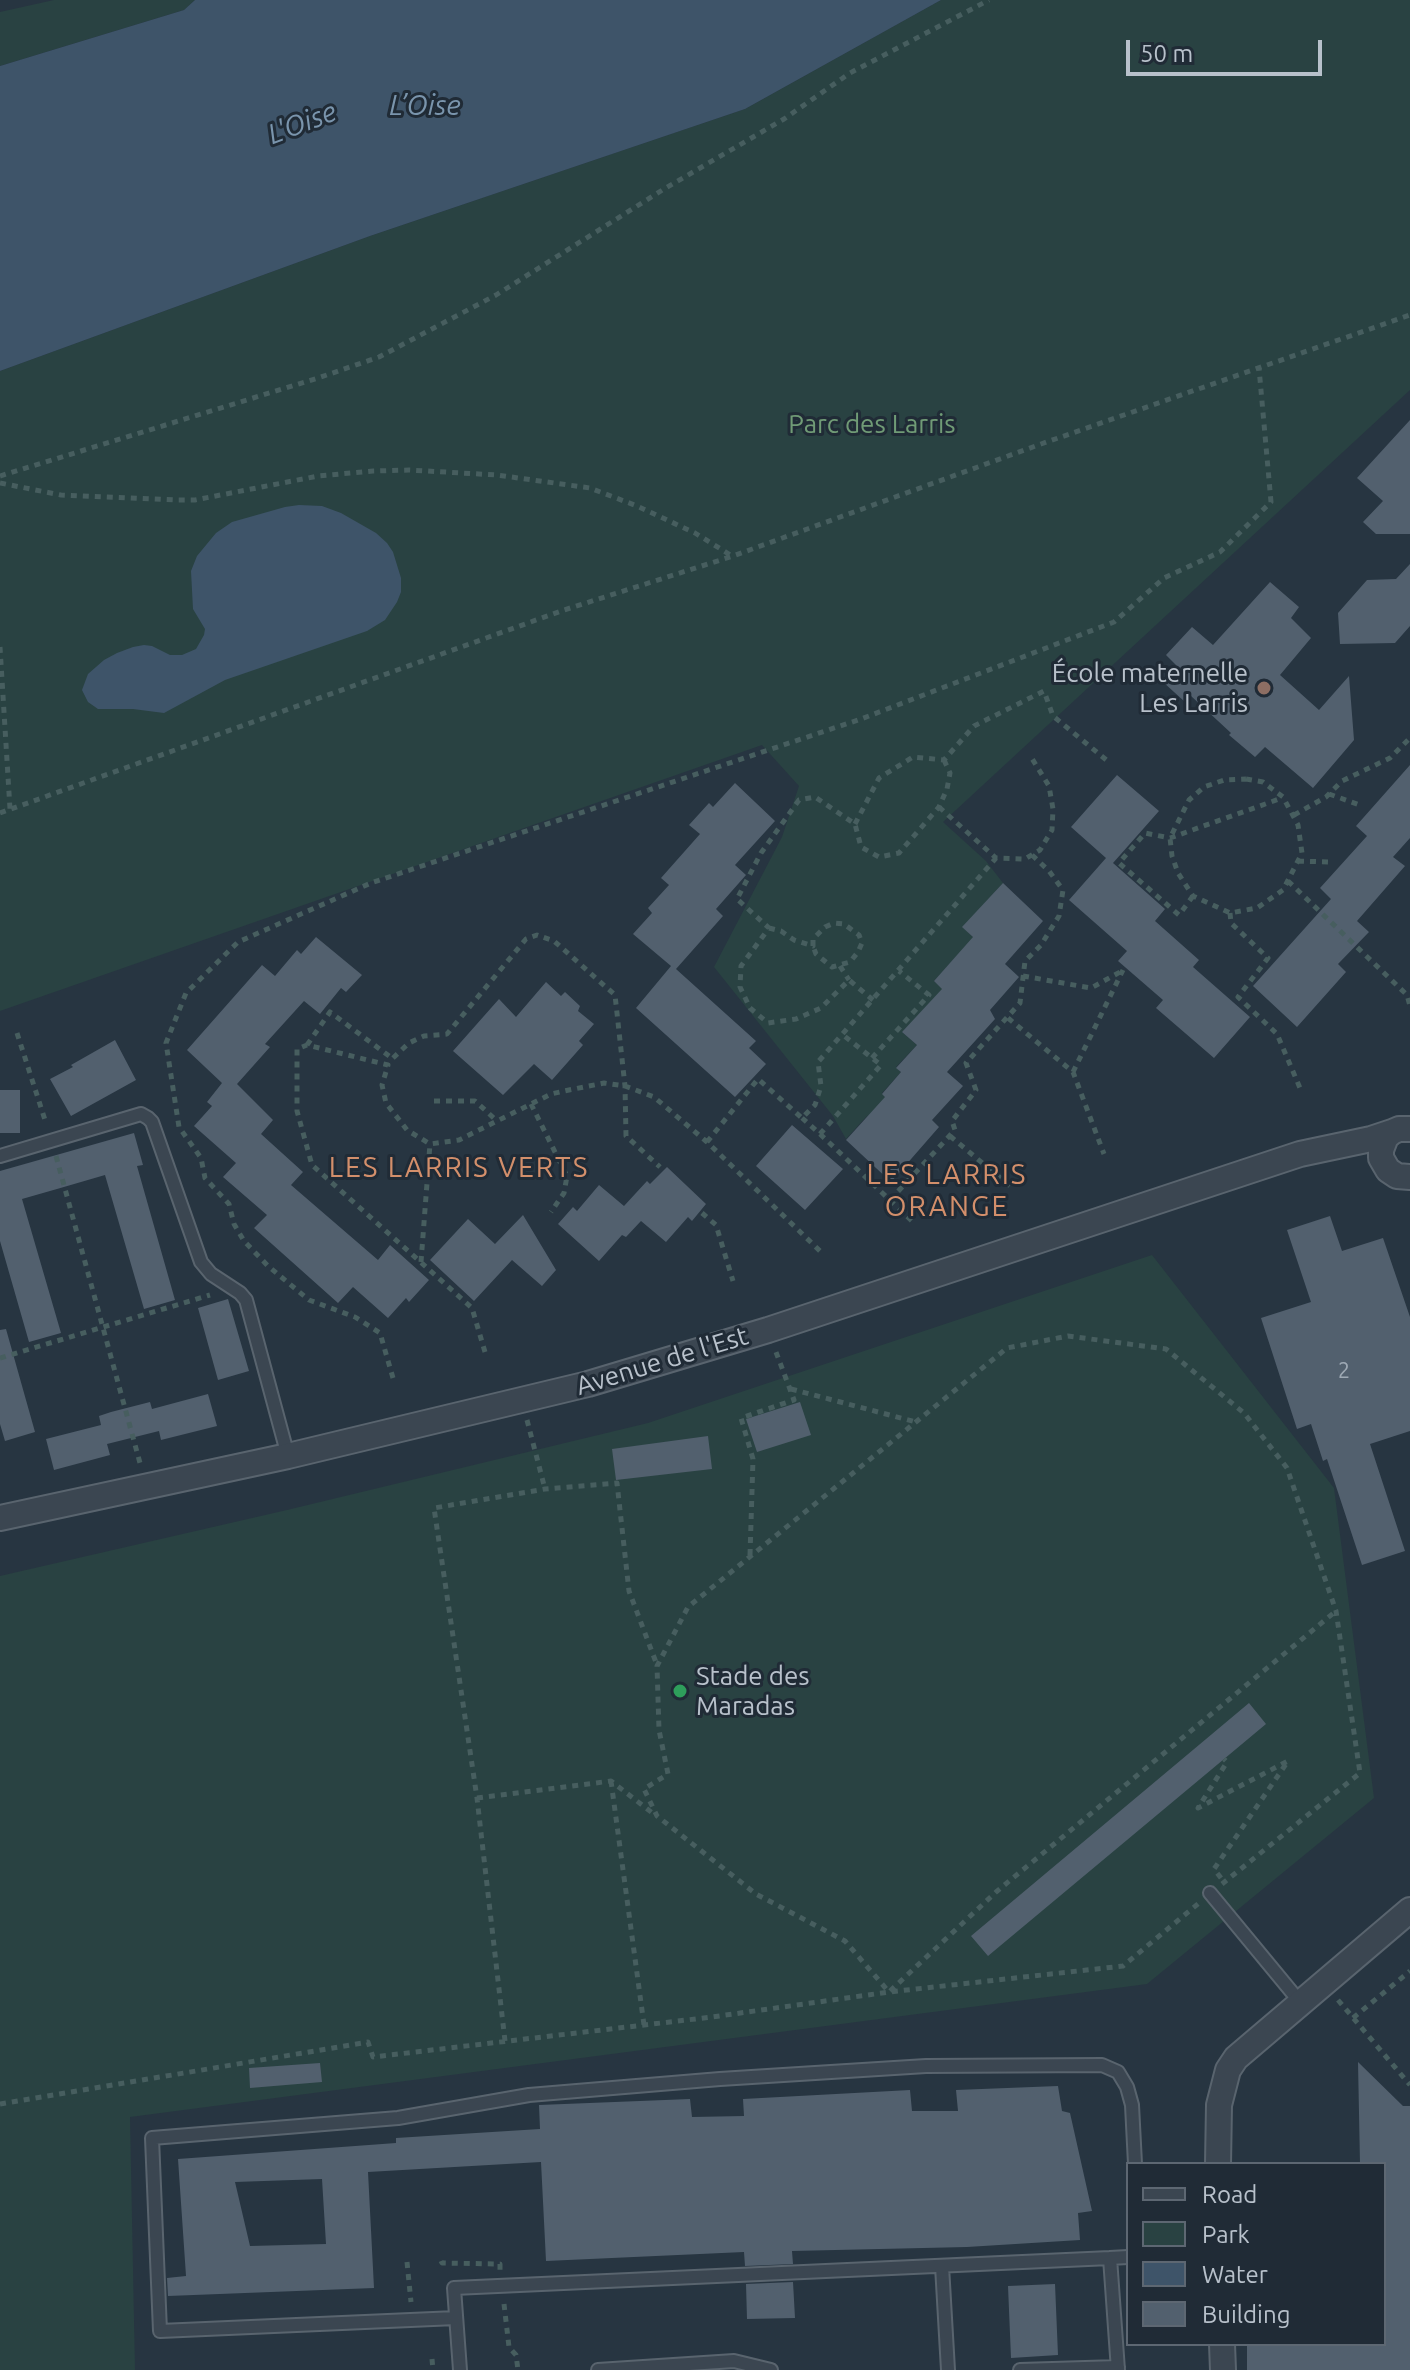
<!DOCTYPE html>
<html>
<head>
<meta charset="utf-8">
<style>
	body { margin:0 }
	#map { position:relative; width:1410px; height:2370px; overflow:hidden; background:#273541; font-family:Ubuntu,sans-serif }
	canvas { display:block }
	.legend { position:absolute; left:1126px; top:2162px; width:260px; height:184px; box-sizing:border-box; background:#202b36; border:2px solid #5d6772; margin:0; padding:10px 14px; list-style:none; font-size:24px; color:#b8c1cb }
	.legend li { display:flex; align-items:center; gap:16px; height:40px }
	.legend b { width:40px; border:2px solid #5d6772 }
	.scale { position:absolute; left:1126px; top:40px; width:196px; height:36px; box-sizing:border-box; border:4px solid #b8c1cb; border-top:0; padding-left:10px; font-size:24px; line-height:28px; white-space:nowrap; color:#b8c1cb; -webkit-text-stroke:6px #202b36; paint-order:stroke }
</style>
</head>
<body>
<div id="map">
<canvas width="1410" height="2370"></canvas>
<ul class="legend">
<li><b style="height:10px;background:#3b4651"></b>Road</li>
<li><b style="height:22px;background:#294242"></b>Park</li>
<li><b style="height:22px;background:#3e5469"></b>Water</li>
<li><b style="height:22px;background:#52606e"></b>Building</li>
</ul>
<div class="scale">50 m</div>
</div>
<script>
const ctx = document.querySelector('canvas').getContext('2d');
ctx.lineJoin = 'round';
function fillPath(path, color) {
  ctx.fillStyle = color;
  ctx.fill(path, 'evenodd');
}
function shape(rows) {
  const path = new Path2D();
  for (const r of rows) {
    path.moveTo(r[0], r[1]);
    for (let i = 2; i < r.length; i += 2) path.lineTo(r[i], r[i + 1]);
  }
  return path;
}
function strokePath(path, color, width, dash) {
  ctx.strokeStyle = color;
  ctx.lineWidth = width;
  ctx.lineCap = dash ? 'butt' : 'round';
  ctx.setLineDash(dash || []);
  ctx.stroke(path);
}
function write(font, color, halo, rows, align = 'center') {
  ctx.font = font + ' Ubuntu,sans-serif';
  ctx.lineWidth = 6;
  ctx.setLineDash([]);
  ctx.textBaseline = 'middle';
  ctx.strokeStyle = halo;
  ctx.fillStyle = color;
  for (const [text, x, y, turn = 0] of rows) {
    ctx.save();
    ctx.translate(x, y);
    ctx.rotate((+turn || 0) * Math.PI / 180);
    ctx.textAlign = isNaN(turn) ? turn : align;
    if (halo) ctx.strokeText(text, 0, 0);
    ctx.fillText(text, 0, 0);
    ctx.restore();
  }
}
fillPath(shape([
	[54,0,195,0,184,10,0,66,0,12],
	[941,0,1410,0,1410,390,943,822,986,861,1003,883,963,927,977,941,953,960,934,981,946,992,902,1032,917,1045,896,1067,901,1072,882,1093,890,1101,866,1117,846,1139,833,1116,714,967,782,837,799,786,762,745,0,1011,0,371,370,236,745,109],
	[1152,1255,1334,1488,1374,1798,1147,1984,130,2117,135,2370,0,2370,0,1576,287,1510,648,1423]
]), '#294242');
fillPath(shape([
	[195,0,941,0,745,109,370,236,0,371,0,66,184,10],
	[299,505,322,506,341,513,376,533,387,543,393,552,401,578,401,592,397,602,385,620,367,631,225,680,164,713,133,709,98,709,88,702,82,690,88,674,104,660,117,653,133,647,144,645,152,646,170,655,182,655,196,649,204,635,205,629,193,609,191,571,197,556,216,533,232,522,285,507]
]), '#3e5469');
fillPath(shape([
	[1410,420,1410,534,1376,534,1363,522,1383,501,1357,478],
	[1410,564,1410,626,1395,643,1340,644,1338,613,1367,580,1396,579],
	[1270,582,1299,607,1291,618,1311,638,1280,675,1319,710,1349,676,1354,740,1313,788,1265,747,1255,757,1229,735,1231,733,1191,696,1185,702,1163,682,1176,665,1166,655,1192,627,1213,645],
	[1410,765,1410,838,1393,857,1405,866,1357,921,1369,932,1338,964,1346,972,1297,1027,1253,986,1331,899,1320,888,1367,836,1356,826],
	[1117,775,1159,811,1113,863,1165,909,1155,921,1199,960,1193,967,1250,1017,1214,1058,1156,1008,1163,1000,1118,961,1127,951,1069,900,1106,858,1071,827],
	[735,783,775,821,735,865,746,875,716,909,723,916,676,969,756,1041,749,1048,766,1064,735,1097,636,1008,671,966,633,934,652,913,648,908,669,885,661,878,700,834,689,825,709,803,713,807],
	[1003,883,1043,921,1005,964,1019,977,990,1010,995,1019,947,1072,963,1086,932,1120,939,1127,891,1182,846,1140,885,1097,882,1094,901,1072,896,1068,917,1045,902,1032,942,989,934,981,973,937,962,927],
	[316,937,362,975,346,992,341,988,320,1014,304,1001,265,1044,270,1047,237,1084,273,1120,261,1134,303,1172,291,1185,378,1260,390,1245,429,1280,409,1302,406,1298,388,1318,353,1287,338,1303,254,1228,267,1215,223,1177,236,1163,194,1126,212,1106,207,1102,222,1083,187,1050,262,965,275,976,297,950,301,954],
	[546,982,561,996,565,992,580,1006,578,1011,594,1024,579,1041,583,1045,552,1080,534,1064,503,1095,453,1051,499,999,516,1017],
	[115,1040,136,1080,71,1116,50,1079,73,1067,71,1065],
	[0,1090,20,1090,20,1133,0,1133],
	[792,1125,843,1169,805,1210,756,1166],
	[134,1133,143,1165,137,1166,175,1300,144,1309,105,1175,57,1189,22,1199,61,1333,29,1342,0,1241,0,1171],
	[667,1167,706,1204,692,1221,688,1217,666,1242,641,1221,626,1237,622,1235,599,1261,558,1224,573,1207,577,1211,599,1185,624,1206,647,1181,650,1184],
	[523,1215,556,1270,542,1286,512,1260,474,1301,430,1260,468,1219,495,1244],
	[1330,1216,1342,1251,1383,1238,1410,1317,1410,1431,1370,1444,1405,1551,1362,1565,1327,1459,1323,1461,1311,1424,1297,1429,1261,1318,1311,1302,1287,1230],
	[228,1299,249,1371,218,1380,198,1308],
	[6,1329,35,1432,5,1441,0,1424,0,1330],
	[208,1394,217,1426,161,1440,159,1431,107,1444,110,1455,54,1470,46,1439,101,1425,99,1416,111,1412,150,1402,152,1409],
	[800,1402,811,1435,757,1452,746,1419],
	[708,1436,712,1469,616,1480,612,1449],
	[1249,1703,1266,1724,988,1956,971,1936],
	[1358,2062,1403,2106,1410,2106,1410,2370,1247,2370,1247,2344,1384,2344,1384,2164,1360,2164],
	[320,2063,322,2082,250,2088,249,2068],
	[1058,2086,1062,2111,1070,2113,1092,2211,1078,2213,1080,2240,967,2247,792,2251,793,2264,745,2266,744,2252,546,2261,541,2162,368,2172,374,2288,168,2296,167,2278,186,2276,178,2159,396,2143,396,2138,540,2129,539,2105,690,2099,692,2117,744,2116,743,2099,910,2090,912,2111,958,2111,956,2090],
	[322,2179,326,2244,250,2246,235,2182],
	[793,2282,795,2318,747,2319,746,2284],
	[1055,2284,1058,2355,1011,2358,1008,2286]
]), '#52606e');
const lane = shape([
	[0,1156,141,1114,148,1118,152,1122,201,1262,211,1274,240,1293,246,1300,288,1456],
	[1210,1893,1300,2002],
	[1110,2258,1128,2257],
	[942,2266,948,2370],
	[456,2318,160,2331,152,2138,398,2118,529,2095,720,2079,926,2066,1102,2065,1118,2072,1127,2087,1132,2105,1135,2164],
	[460,2370,454,2288,1110,2258,1118,2370],
	[598,2370,734,2361,771,2370],
	[1020,2370,1118,2367]
]);
const street = shape([
	[1410,1129,1399,1129,1392,1132,1386,1137,1381,1150,1381,1158,1388,1170,1397,1176,1410,1177],
	[0,1518,288,1456,588,1384,768,1330,1300,1154,1371,1139,1392,1132],
	[1218,2164,1219,2105,1228,2070,1236,2058,1410,1910],
	[1222,2344,1223,2370]
]);
strokePath(lane, '#59646e', 16);
strokePath(street, '#59646e', 28);
strokePath(shape([
	[0,476,318,378,379,357,496,295,664,189,784,119,850,73,989,0],
	[0,483,61,495,176,500,195,500,318,476,373,471,409,470,497,475,590,488,637,506,695,533,732,556],
	[0,647,10,809],
	[1246,779,1263,782,1283,797,1298,825,1302,853,1283,890,1257,908,1230,913,1193,896,1178,873,1172,856,1170,838,1189,800,1204,787,1224,780,1246,779],
	[1329,794,1360,805],
	[939,807,996,858,1025,859,1040,850,1052,830,1053,809,1049,786,1031,757],
	[0,813,564,610,733,556,1041,444,1410,315],
	[1294,815,1326,797,1342,781,1390,758,1410,738],
	[855,824,879,778,913,757,944,760,974,726,1044,691,1053,716,1110,763],
	[1298,861,1329,862],
	[1288,881,1407,995,1410,1006],
	[1193,896,1179,915,1119,863,1145,833,1170,838,1282,798],
	[1230,913,1231,923,1268,958,1238,997,1277,1034,1300,1088],
	[769,928,781,931,794,940,813,946,813,939,825,927,834,923,844,924,859,935,862,943,858,952,850,962,832,967,816,954,813,946],
	[840,966,849,980],
	[1023,976,1091,988,1122,971],
	[873,1000,849,980,821,1008,796,1019,768,1023,750,1008,740,987,741,966,769,928,737,899,761,853,799,800,815,797,855,824,861,847,879,857,899,853,939,807,947,789,950,773,944,760],
	[1008,1018,1073,1072,1104,1154],
	[17,1033,46,1123],
	[307,1045,330,1012,393,1059],
	[393,1058,409,1043,424,1036,447,1034,526,939,537,935,554,941,615,995,625,1086,626,1136,660,1167],
	[872,1058,929,995,899,971],
	[1073,1072,1123,970],
	[434,1101,475,1101,496,1120],
	[531,1104,567,1176,564,1193,551,1212],
	[802,1118,820,1134,881,1065,843,1035],
	[820,1134,912,1221],
	[950,1136,1010,1186],
	[707,1142,758,1079,802,1118,815,1105,821,1086,818,1062,996,858],
	[56,1156,140,1463],
	[890,1200,955,1130,952,1121,976,1090,966,1063,1020,1003,1025,961,1041,945,1059,916,1063,890,1049,871,1032,855],
	[702,1213,716,1225,733,1281],
	[421,1262,430,1144],
	[485,1352,472,1308,312,1165,297,1111,297,1049,307,1045,388,1065,382,1085,386,1103,407,1130,430,1144,459,1140,551,1094,569,1090,604,1083,625,1086,654,1097,707,1142,821,1252],
	[0,1358,210,1295],
	[393,1378,380,1333,355,1317,309,1300,268,1266,244,1241,234,1224,229,1204,205,1178,201,1158,179,1127,166,1043,186,993,238,942,371,883,861,719,1114,622,1164,578,1220,552,1271,502,1259,368],
	[791,1389,916,1422],
	[527,1420,545,1489],
	[750,1555,753,1459,741,1418,794,1400,776,1352],
	[611,1781,644,2025],
	[477,1798,611,1781,655,1815],
	[1221,1878,1214,1869,1288,1761,1198,1808,1227,1762,1224,1759],
	[1222,1884,1360,1773,1336,1611,1287,1468,1244,1413,1166,1349,1068,1336,1007,1348,688,1607,657,1666,659,1730,668,1774,644,1789,657,1816,756,1894,845,1941,889,1992,996,1892,1336,1611],
	[1338,2000,1410,2085],
	[1353,2018,1410,1971],
	[505,2041,477,1798,434,1508,545,1489,617,1483,629,1591,657,1665],
	[0,2104,368,2042,373,2057,712,2017,889,1992,1123,1966,1199,1903],
	[441,2261,442,2263,500,2264,500,2271],
	[407,2262,411,2302],
	[504,2304,509,2347,516,2355,518,2370],
	[432,2359,433,2370]
]), '#475e5f', 5, [6, 6]);
strokePath(lane, '#3b4651', 12);
strokePath(street, '#3b4651', 24);
for (const [x, y, r, color] of [
	[1264,688,8,"#8d6e63"],
	[680,1691,8,"#2e9e5b"]
]) {
  const dot = new Path2D();
  dot.arc(x, y, r, 0, 2 * Math.PI);
  ctx.fillStyle = color;
  ctx.fill(dot);
  strokePath(dot, '#202b36', 3);
}
write('22px', '#9ea9b4', null, [
	["2",1344,1371]
]);
write('26px', '#709b76', '#202b36', [
	["Parc des Larris",872,424]
]);
write('26px', '#b8c1cb', '#202b36', [
	["École maternelle",1248,673],
	["Les Larris",1248,703],
	["Stade des",696,1676,"left"],
	["Maradas",696,1706,"left"]
], 'right');
write('26px', '#b8c1cb', '#202b36', [
	["Avenue de l'Est",662,1361,-17]
]);
write('italic 28px', '#7a95ad', '#202b36', [
	["L’Oise",425,106],
	["L'Oise",302,123,-21]
]);
ctx.letterSpacing = '2px';
write('28px', '#d38f6b', '#202b36', [
	["LES LARRIS VERTS",459,1168],
	["LES LARRIS",947,1175],
	["ORANGE",947,1207]
]);
ctx.letterSpacing = '0px';
</script>
</body>
</html>
